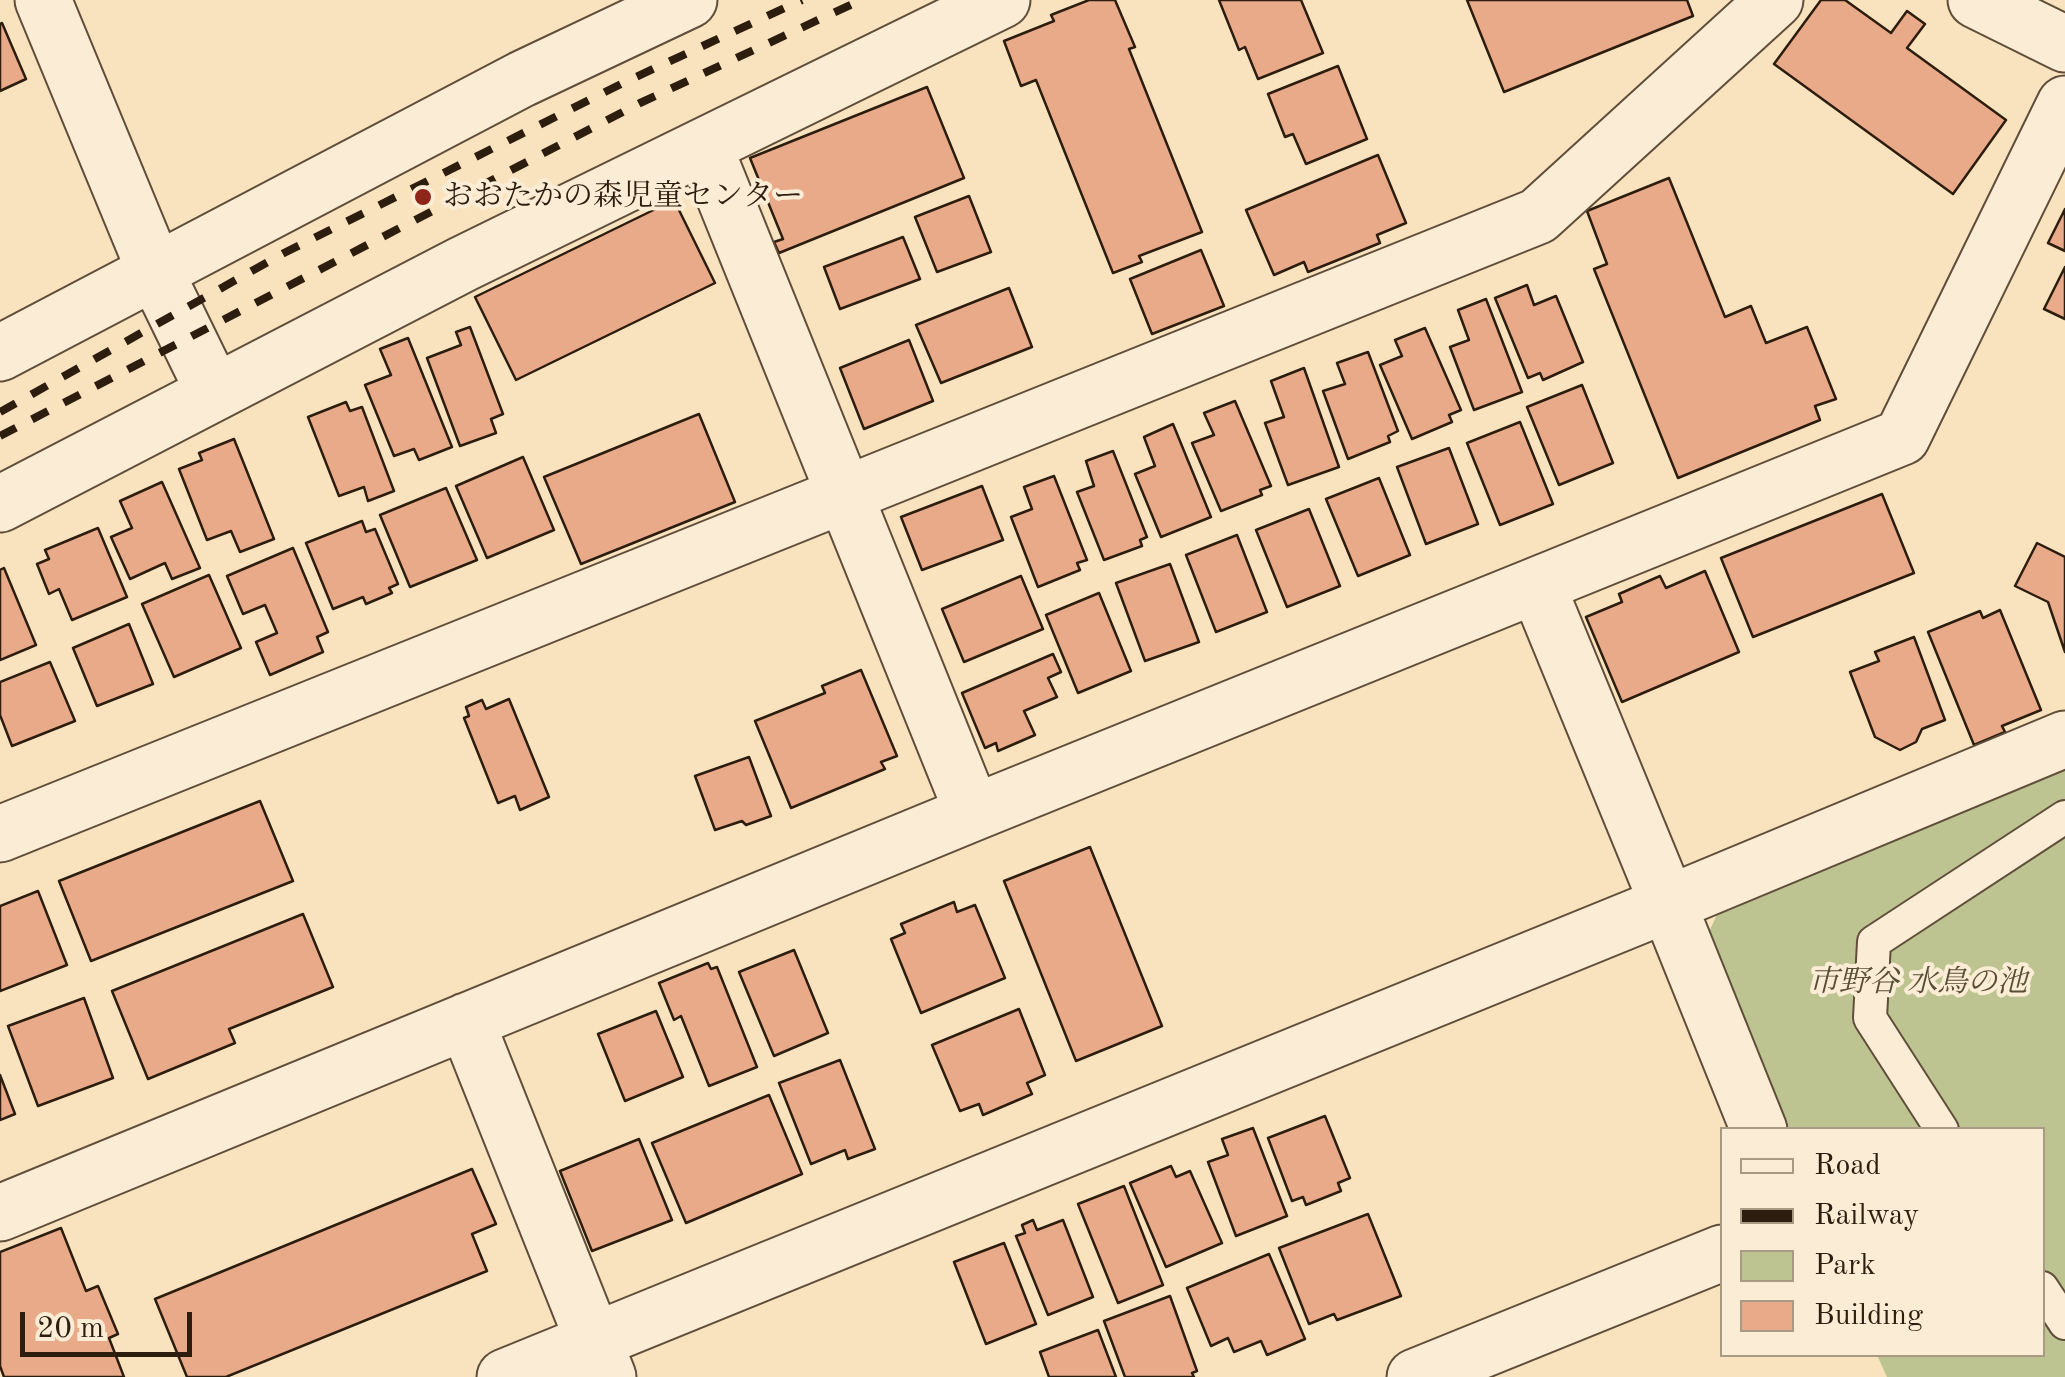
<!DOCTYPE html>
<html>
<head>
<meta charset="utf-8">
<style>
	body { margin:0 }
	#map { position:relative; width:2065px; height:1377px; overflow:hidden; background:#f9e3bf; font-family:"Old Standard TT",serif }
	canvas { display:block }
	.legend { position:absolute; left:1720px; top:1127px; width:325px; height:230px; box-sizing:border-box; background:#fbedd5; border:2px solid #a99a86; margin:0; padding:12px 18px; list-style:none; font-size:30px; color:#2d1d0f }
	.legend li { display:flex; align-items:center; gap:20px; height:50px }
	.legend b { width:50px; border:2px solid #a99a86 }
	.scale { position:absolute; left:20px; top:1312px; width:172px; height:45px; box-sizing:border-box; border:5px solid #2d1d0f; border-top:0; padding-left:12px; font-size:30px; line-height:35px; white-space:nowrap; color:#2d1d0f; -webkit-text-stroke:8px #fbedd5; paint-order:stroke }
</style>
</head>
<body>
<div id="map">
<canvas width="2065" height="1377"></canvas>
<ul class="legend">
<li><b style="height:12px;background:#fbedd5"></b>Road</li>
<li><b style="height:12px;background:#2d1d0f"></b>Railway</li>
<li><b style="height:28px;background:#bdc492"></b>Park</li>
<li><b style="height:28px;background:#e9aa89"></b>Building</li>
</ul>
<div class="scale">20 m</div>
</div>
<script>
const ctx = document.querySelector('canvas').getContext('2d');
ctx.lineJoin = 'round';
function fillPath(path, color) {
  ctx.fillStyle = color;
  ctx.fill(path, 'evenodd');
}
function shape(rows) {
  const path = new Path2D();
  for (const r of rows) {
    path.moveTo(r[0], r[1]);
    for (let i = 2; i < r.length; i += 2) path.lineTo(r[i], r[i + 1]);
  }
  return path;
}
function strokePath(path, color, width, dash) {
  ctx.strokeStyle = color;
  ctx.lineWidth = width;
  ctx.lineCap = dash ? 'butt' : 'round';
  ctx.setLineDash(dash || []);
  ctx.stroke(path);
}
function write(font, color, halo, rows, align = 'center') {
  ctx.font = font + ' "Old Standard TT","Noto Serif JP",serif';
  ctx.lineWidth = 8;
  ctx.setLineDash([]);
  ctx.textBaseline = 'middle';
  ctx.strokeStyle = halo;
  ctx.fillStyle = color;
  for (const [text, x, y, turn = 0] of rows) {
    ctx.save();
    ctx.translate(x, y);
    ctx.rotate((+turn || 0) * Math.PI / 180);
    ctx.textAlign = isNaN(turn) ? turn : align;
    if (halo) ctx.strokeText(text, 0, 0);
    ctx.fillText(text, 0, 0);
    ctx.restore();
  }
}
fillPath(shape([
	[2065,768,2065,1377,1887,1377,1877,1355,2042,1354,2042,1130,1785,1129,1707,936,1721,906]
]), '#bdc492');
const building = shape([
	[1089,0,1115,0,1135,47,1129,49,1202,232,1139,256,1142,262,1113,273,1036,80,1021,86,1004,41,1054,21,1051,15,1089,0],
	[1219,0,1301,0,1323,53,1258,79,1245,47,1239,50,1219,0],
	[1467,0,1687,0,1693,16,1504,92,1467,0],
	[1821,0,1845,0,1891,33,1907,11,1925,24,1907,48,2006,120,1953,194,1774,64,1821,0],
	[2,23,26,79,0,91,0,24,2,23],
	[1338,66,1367,139,1306,164,1293,134,1285,137,1268,94,1338,66],
	[927,87,964,178,779,253,774,242,783,239,750,158,927,87],
	[1378,155,1406,223,1377,235,1380,243,1308,272,1304,262,1274,275,1246,210,1378,155],
	[1669,178,1725,317,1751,306,1766,343,1807,327,1836,399,1815,406,1820,420,1678,478,1594,269,1607,264,1587,211,1669,178],
	[969,196,991,252,937,272,915,217,969,196],
	[674,200,715,283,516,380,475,297,674,200],
	[2065,209,2065,251,2048,243,2065,209],
	[903,237,920,279,840,309,824,267,903,237],
	[1201,250,1224,306,1152,334,1130,279,1201,250],
	[2065,267,2065,319,2044,309,2065,267],
	[1527,285,1534,305,1556,296,1583,362,1543,380,1540,373,1528,378,1495,298,1527,285],
	[1009,288,1032,347,941,383,916,325,1009,288],
	[1486,299,1522,392,1474,410,1450,347,1469,340,1458,310,1486,299],
	[470,327,503,414,491,419,496,433,460,446,427,358,461,345,456,332,470,327],
	[1425,328,1461,410,1449,415,1452,422,1412,439,1380,365,1402,356,1395,340,1425,328],
	[408,338,452,447,419,460,414,449,394,456,365,385,391,375,380,349,408,338],
	[909,340,933,401,864,429,840,368,909,340],
	[1368,352,1398,431,1388,436,1390,442,1348,459,1323,391,1345,384,1337,363,1368,352],
	[1304,368,1339,467,1288,485,1265,423,1284,417,1271,381,1304,368],
	[1582,385,1613,463,1559,485,1527,407,1582,385],
	[1235,401,1271,486,1260,490,1262,495,1221,511,1192,443,1214,435,1204,413,1235,401],
	[346,402,350,411,362,407,394,491,368,501,364,487,339,496,308,417,346,402],
	[699,414,735,502,581,564,544,477,699,414],
	[1520,422,1553,504,1500,525,1467,443,1520,422],
	[1173,424,1211,517,1161,537,1135,474,1155,466,1144,437,1173,424],
	[234,439,274,539,240,552,231,531,207,540,179,469,202,460,199,453,234,439],
	[1449,448,1478,524,1426,544,1397,467,1449,448],
	[1113,451,1147,537,1140,540,1142,546,1104,560,1077,492,1094,486,1086,461,1113,451],
	[523,457,554,530,487,558,456,486,523,457],
	[1054,476,1087,560,1077,563,1080,570,1038,587,1011,517,1032,509,1024,487,1054,476],
	[1379,478,1410,555,1358,576,1326,499,1379,478],
	[162,482,200,568,172,579,165,563,130,579,111,537,132,528,120,501,162,482],
	[982,486,1003,540,922,570,901,517,982,486],
	[446,488,477,560,410,587,380,515,446,488],
	[1882,494,1914,573,1753,637,1721,558,1882,494],
	[1309,509,1340,586,1287,607,1256,530,1309,509],
	[362,521,366,532,375,529,398,584,389,588,392,593,366,604,363,597,333,609,306,543,362,521],
	[98,528,127,597,72,620,59,589,49,594,37,564,49,559,45,550,98,528],
	[1237,535,1267,612,1216,632,1186,555,1237,535],
	[2037,543,2065,557,2065,652,2048,602,2015,586,2037,543],
	[293,548,328,632,317,637,323,652,270,675,256,642,277,633,265,605,243,614,227,576,293,548],
	[1170,564,1199,642,1145,661,1116,583,1170,564],
	[4,568,36,645,0,660,0,570,4,568],
	[1705,571,1739,652,1622,702,1586,617,1622,602,1619,594,1660,576,1666,588,1705,571],
	[209,575,241,648,174,677,142,604,209,575],
	[1021,576,1043,629,964,662,942,609,1021,576],
	[1099,593,1131,671,1078,693,1046,615,1099,593],
	[2000,610,2041,710,2002,726,2005,732,1974,745,1928,632,1980,611,1983,618,2000,610],
	[129,624,153,684,97,706,73,648,129,624],
	[1914,637,1945,720,1922,729,1916,742,1900,750,1875,737,1850,672,1879,661,1875,652,1914,637],
	[1053,654,1061,672,1048,678,1057,697,1024,711,1035,735,998,751,996,743,985,748,962,693,1053,654],
	[50,662,75,721,12,746,0,715,0,682,50,662],
	[861,670,897,756,881,762,885,769,791,808,755,721,825,693,822,686,861,670],
	[509,699,549,797,520,810,515,796,498,803,464,718,469,716,466,707,482,700,486,709,509,699],
	[749,757,771,816,746,825,742,821,715,830,695,776,749,757],
	[260,801,293,881,91,961,59,881,260,801],
	[1090,847,1162,1026,1076,1061,1004,881,1090,847],
	[38,891,67,965,0,991,0,906,38,891],
	[954,902,957,912,975,905,1005,978,921,1013,891,939,905,933,901,924,954,902],
	[303,914,333,987,229,1029,235,1043,148,1079,112,991,303,914],
	[794,950,828,1033,774,1056,739,972,794,950],
	[708,963,711,969,717,967,757,1067,709,1086,681,1016,674,1020,659,983,708,963],
	[84,998,113,1078,38,1106,8,1026,84,998],
	[1019,1009,1045,1075,1027,1083,1032,1094,983,1115,979,1104,960,1111,932,1045,1019,1009],
	[656,1011,683,1077,625,1101,598,1034,656,1011],
	[840,1060,875,1149,848,1159,845,1150,811,1164,779,1083,840,1060],
	[0,1075,15,1114,0,1120,0,1075],
	[769,1095,802,1174,686,1223,652,1143,769,1095],
	[1325,1116,1350,1178,1338,1183,1341,1191,1306,1205,1303,1197,1292,1201,1268,1138,1325,1116],
	[1253,1128,1287,1216,1236,1236,1208,1162,1228,1155,1222,1139,1253,1128],
	[639,1139,672,1220,592,1251,560,1171,639,1139],
	[1171,1166,1176,1177,1190,1171,1222,1243,1166,1267,1130,1183,1171,1166],
	[472,1169,496,1224,472,1234,487,1271,226,1377,187,1377,155,1299,472,1169],
	[1124,1186,1163,1285,1118,1303,1078,1204,1124,1186],
	[1368,1214,1401,1296,1337,1320,1334,1314,1309,1324,1279,1248,1368,1214],
	[1033,1220,1037,1230,1063,1220,1093,1297,1048,1315,1016,1236,1025,1233,1022,1225,1033,1220],
	[61,1228,86,1291,98,1286,118,1334,109,1338,124,1377,4,1377,0,1366,0,1252,61,1228],
	[1004,1243,1036,1324,986,1344,954,1262,1004,1243],
	[1269,1254,1305,1339,1267,1355,1261,1341,1234,1352,1228,1338,1211,1346,1187,1288,1269,1254],
	[1170,1296,1197,1371,1192,1373,1194,1377,1125,1377,1104,1321,1170,1296],
	[1098,1330,1116,1377,1049,1377,1040,1352,1098,1330]
]);
fillPath(building, '#e9aa89');
strokePath(building, '#2d1d0f', 2.5);
const service = shape([
	[1942,1130,1870,1018,1874,942,2065,817],
	[2042,1288,2065,1323]
]);
const minor = shape([
	[43,0,155,271,214,392],
	[1976,0,2065,44],
	[2065,104,1902,437,1537,585,1668,904,2065,739],
	[704,146,973,813],
	[0,353,522,79,689,0],
	[0,504,463,264,1002,0],
	[0,834,1538,216,1775,0],
	[466,1021,608,1377],
	[0,1213,973,813,1537,585],
	[505,1377,1668,904,1759,1130],
	[1415,1377,1722,1253]
]);
strokePath(service, '#604e3b', 36);
strokePath(minor, '#604e3b', 59);
strokePath(service, '#fbedd5', 32);
strokePath(minor, '#fbedd5', 55);
strokePath(shape([
	[0,412,284,253,625,82,802,0],
	[0,436,640,103,861,0]
]), '#2d1d0f', 8, [18, 18]);
for (const [x, y, r, color] of [
	[423,197,10,"#8f2418"]
]) {
  const dot = new Path2D();
  dot.arc(x, y, r, 0, 2 * Math.PI);
  ctx.fillStyle = color;
  ctx.fill(dot);
  strokePath(dot, '#fbedd5', 4);
}
write('30px', '#2d1d0f', '#fbedd5', [
	["おおたかの森児童センター",443,197]
], 'left');
write('italic 30px', '#584f36', '#fbedd5', [
	["市野谷 水鳥の池",1918,983]
]);
</script>
</body>
</html>
